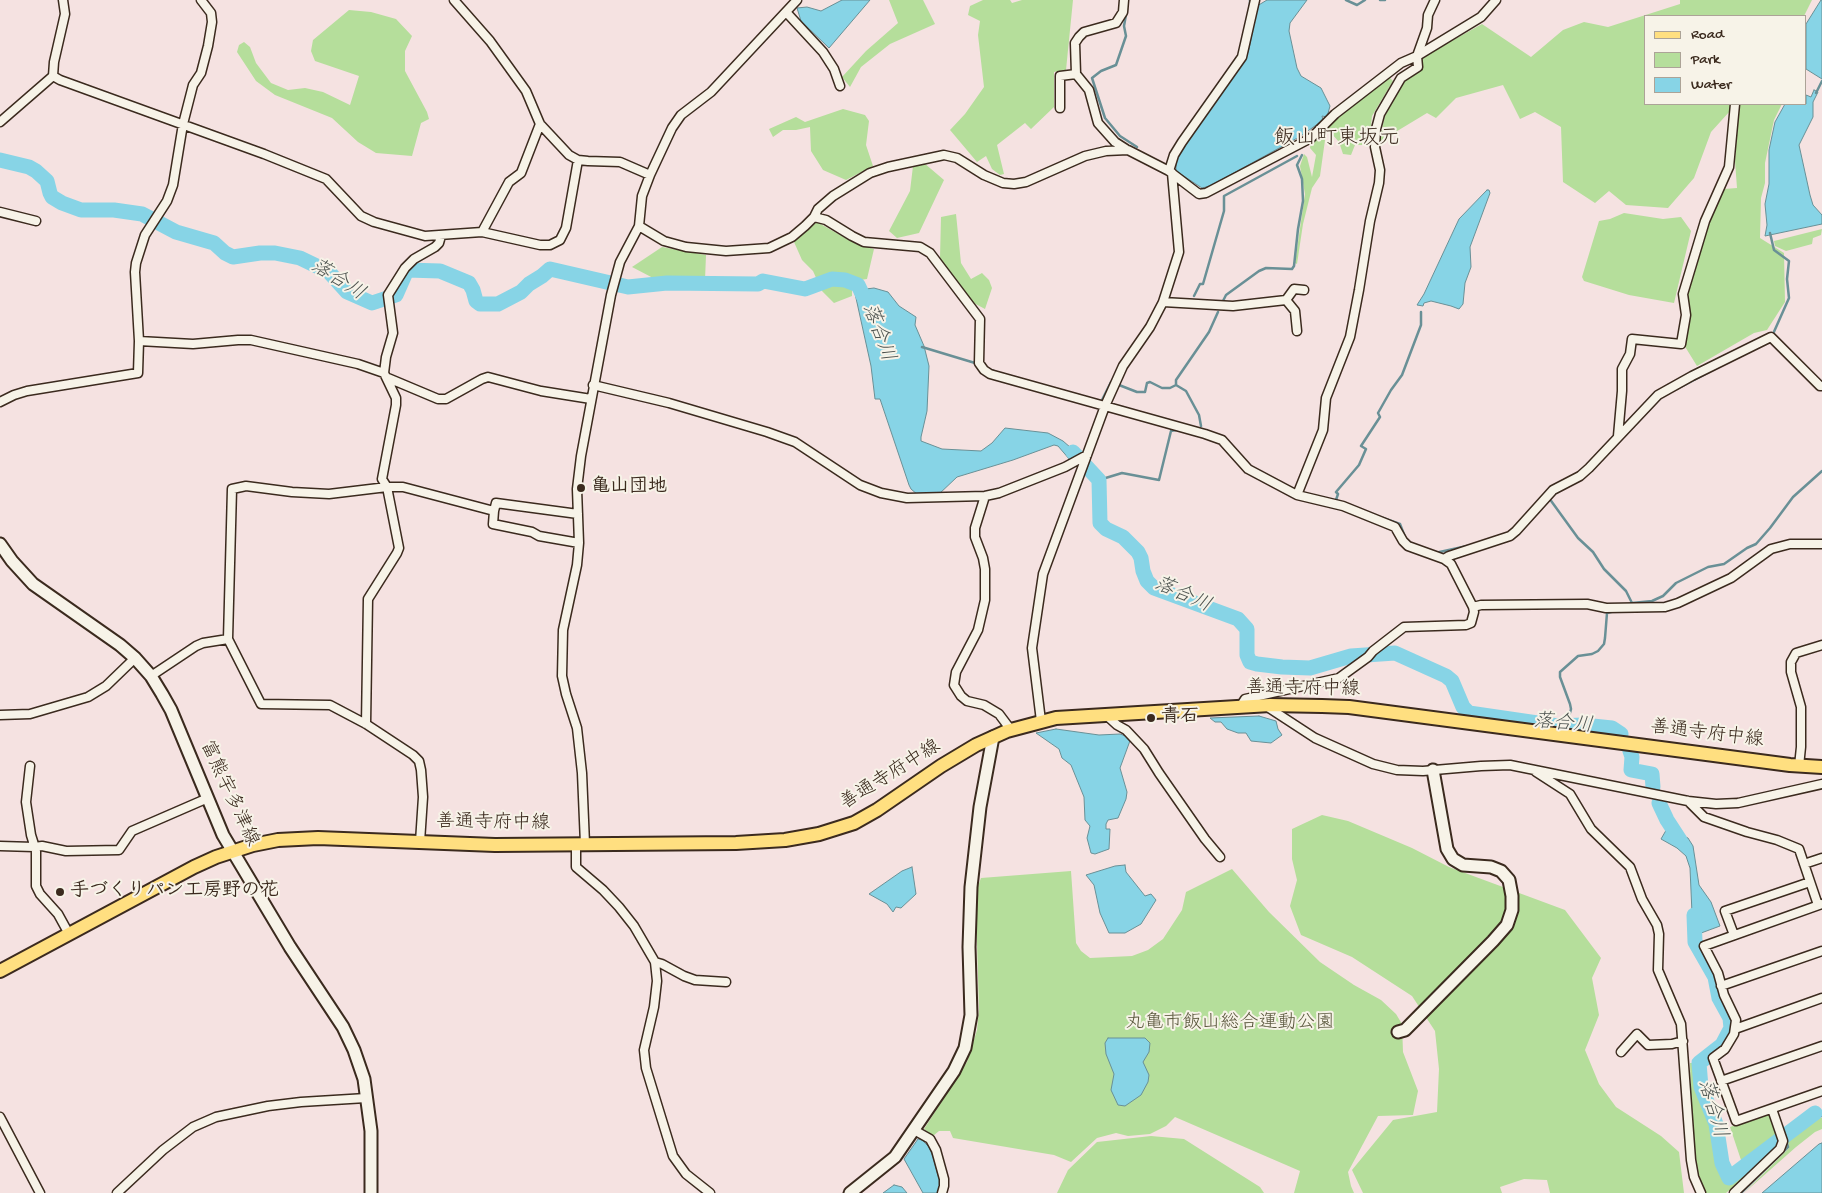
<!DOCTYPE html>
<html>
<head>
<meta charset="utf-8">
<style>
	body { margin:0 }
	#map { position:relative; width:1822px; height:1193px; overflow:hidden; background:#f5e2e1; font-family:"Gochi Hand",sans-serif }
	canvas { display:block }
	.legend { position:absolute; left:1644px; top:15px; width:162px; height:90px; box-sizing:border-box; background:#f7f3e8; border:1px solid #aca397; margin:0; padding:6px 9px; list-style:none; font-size:15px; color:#3b2a1e }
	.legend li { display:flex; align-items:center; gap:10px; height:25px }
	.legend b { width:25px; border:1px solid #aca397 }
</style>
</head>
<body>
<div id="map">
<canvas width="1822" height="1193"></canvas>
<ul class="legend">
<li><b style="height:6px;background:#ffdf80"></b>Road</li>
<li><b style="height:14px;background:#b5de9b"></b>Park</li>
<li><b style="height:14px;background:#87d4e6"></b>Water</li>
</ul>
</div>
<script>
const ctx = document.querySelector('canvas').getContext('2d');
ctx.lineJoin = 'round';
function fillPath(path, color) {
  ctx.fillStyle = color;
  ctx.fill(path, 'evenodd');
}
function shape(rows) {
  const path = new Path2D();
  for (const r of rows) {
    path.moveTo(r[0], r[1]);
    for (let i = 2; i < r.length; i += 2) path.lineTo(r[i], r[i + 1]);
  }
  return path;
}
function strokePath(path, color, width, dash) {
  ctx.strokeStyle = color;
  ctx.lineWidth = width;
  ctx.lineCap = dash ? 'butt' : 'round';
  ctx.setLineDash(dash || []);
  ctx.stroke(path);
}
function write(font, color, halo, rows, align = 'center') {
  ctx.font = font + ' "Gochi Hand","Klee One",sans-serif';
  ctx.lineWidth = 4;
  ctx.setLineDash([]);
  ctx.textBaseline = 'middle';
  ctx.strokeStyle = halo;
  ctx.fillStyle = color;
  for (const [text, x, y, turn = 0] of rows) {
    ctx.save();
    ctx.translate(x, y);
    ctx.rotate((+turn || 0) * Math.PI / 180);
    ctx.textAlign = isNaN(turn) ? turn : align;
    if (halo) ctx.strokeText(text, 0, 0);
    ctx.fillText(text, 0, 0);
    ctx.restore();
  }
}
fillPath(shape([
	[889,0,923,0,935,24,890,44,861,67,850,87,842,77,866,51,898,23],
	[983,0,1010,0,1012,3,1022,0,1073,0,1066,70,1054,72,1054,107,1031,129,1025,123,997,145,1004,174,1000,175,992,169,986,156,977,162,950,130,965,114,984,87,978,35,980,21,968,15,970,6],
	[1680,0,1812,0,1804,16,1646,16,1646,104,1731,104,1730,111,1711,132,1694,178,1668,208,1626,205,1609,191,1595,203,1563,182,1561,127,1535,112,1520,119,1503,85,1456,98,1436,118,1427,113,1379,142,1385,116,1405,80,1422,69,1421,58,1482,24,1531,57,1563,30,1584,22,1608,27,1680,4],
	[349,10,371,12,396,19,412,36,405,51,405,71,427,112,429,119,421,123,412,156,376,153,358,142,332,118,275,95,256,81,237,52,239,45,244,42,250,47,256,63,271,83,288,90,305,88,323,92,350,105,359,76,315,61,311,51,313,40],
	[1389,77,1393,81,1372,116,1369,145,1355,145,1351,155,1343,154,1339,142,1331,133,1326,133,1320,176,1312,188,1303,224,1297,264,1295,263,1305,194,1300,166,1304,154,1307,157,1312,177,1316,155,1310,148,1311,143,1343,112],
	[1739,104,1782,104,1774,120,1765,163,1765,183,1761,198,1760,238,1784,253,1785,302,1767,330,1754,333,1697,366,1684,345,1689,315,1687,293,1704,229,1724,189,1737,188,1735,161],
	[843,109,865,115,869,121,866,145,873,166,846,180,823,170,811,151,810,127,796,130,783,130,773,137,769,129,796,117,805,122],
	[924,163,944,180,919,233,897,238,889,231,910,191,913,166],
	[1624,213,1663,219,1681,217,1691,231,1674,303,1629,295,1584,281,1582,277,1599,221,1610,219],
	[956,214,961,263,971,279,982,273,989,280,992,288,985,309,968,300,940,258,941,217],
	[817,222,856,244,874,249,867,279,860,280,852,290,852,296,834,303,822,291,813,271,802,260,794,242],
	[1822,229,1821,235,1813,238,1812,244,1786,251,1775,246,1774,241],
	[662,247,706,255,705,280,655,279,632,267],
	[1322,815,1348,821,1412,848,1449,867,1565,910,1601,958,1592,978,1599,1015,1585,1050,1599,1084,1616,1107,1661,1136,1679,1152,1684,1193,1550,1193,1547,1180,1524,1179,1500,1187,1502,1193,1363,1193,1352,1170,1393,1120,1437,1112,1439,1069,1435,1031,1412,996,1352,957,1301,935,1290,906,1297,880,1292,859,1292,829],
	[1232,869,1269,912,1320,962,1354,985,1381,1000,1396,1014,1402,1024,1403,1052,1418,1091,1413,1115,1378,1116,1348,1172,1351,1186,1354,1193,1294,1193,1300,1171,1175,1117,1166,1126,1150,1134,1128,1136,1116,1133,1097,1138,1071,1162,1054,1155,953,1138,950,1131,939,1131,933,1136,924,1129,967,1062,977,1030,979,1009,976,911,977,889,981,878,1071,871,1076,943,1081,951,1090,958,1132,956,1148,950,1163,939,1182,910,1186,892],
	[1690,1063,1698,1063,1699,1087,1714,1127,1722,1164,1728,1181,1777,1145,1771,1154,1726,1193,1704,1193,1699,1184,1693,1159],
	[1767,1114,1771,1116,1779,1138,1743,1166,1730,1127],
	[1814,1114,1822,1118,1822,1129,1815,1132,1796,1147,1744,1193,1789,1148,1787,1136],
	[1151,1136,1184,1139,1260,1187,1264,1193,1057,1193,1068,1170,1097,1142]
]), '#b5de9b');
const water = shape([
	[842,0,870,0,829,48,801,21,797,8,807,7,821,11,842,0],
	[1267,0,1307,0,1290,23,1289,31,1297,68,1301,76,1321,88,1330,106,1327,117,1322,116,1323,120,1301,136,1210,186,1202,188,1176,171,1176,162,1182,147,1245,61,1249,49,1257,6,1267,0],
	[1821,0,1822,0,1822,79,1806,69,1806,24,1821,0],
	[1814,90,1818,92,1813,102,1813,117,1799,145,1810,195,1813,205,1822,215,1822,224,1765,236,1767,225,1765,204,1769,184,1769,150,1775,122,1785,104,1806,104,1806,95,1811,97,1814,90],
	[1487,190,1489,190,1490,193,1470,247,1471,267,1465,283,1463,304,1459,309,1451,306,1431,301,1424,303,1423,306,1417,305,1424,294,1459,219,1487,190],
	[860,284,866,289,874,288,888,292,899,306,916,317,915,325,924,346,929,366,927,411,921,437,921,441,942,449,981,451,992,443,1005,428,1048,433,1063,441,1078,454,1070,460,1058,446,1054,445,1013,460,957,477,938,495,918,495,911,489,909,485,880,399,875,399,871,366,854,289,860,284],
	[1259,716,1276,721,1278,729,1282,735,1271,743,1251,741,1246,733,1238,733,1227,729,1221,722,1215,722,1210,718,1259,716],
	[1056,729,1099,735,1120,734,1131,738,1120,768,1127,792,1126,799,1118,818,1108,820,1106,824,1106,829,1110,829,1109,849,1095,854,1091,853,1087,838,1090,826,1085,820,1084,797,1071,765,1062,758,1059,749,1036,733,1056,729],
	[1672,820,1681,835,1688,838,1693,846,1699,885,1711,902,1720,926,1693,936,1690,868,1686,856,1677,848,1661,839,1672,820],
	[1125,865,1126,872,1145,896,1151,894,1156,900,1141,924,1125,933,1109,933,1100,913,1094,885,1086,875,1115,866,1125,865],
	[912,867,916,894,901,908,896,907,893,912,887,904,869,894,902,871,912,867],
	[1108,1038,1145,1038,1150,1043,1149,1052,1143,1062,1149,1075,1148,1082,1141,1095,1125,1106,1118,1105,1111,1090,1114,1074,1106,1054,1105,1043,1108,1038],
	[918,1139,922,1140,929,1147,933,1157,940,1182,940,1187,937,1193,923,1193,904,1159,918,1139],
	[1822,1143,1822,1193,1762,1193,1819,1144,1822,1143],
	[894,1185,902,1187,907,1193,883,1193,894,1185]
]);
fillPath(water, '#87d4e6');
strokePath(water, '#699096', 1);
strokePath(shape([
	[1346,0,1357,5,1365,0],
	[1380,0,1385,0],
	[1250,6,1250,0],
	[1127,9,1124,26,1126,36,1116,65,1101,71,1092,78,1105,118,1120,136,1137,147],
	[1816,93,1822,81],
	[1770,233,1774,250,1789,261,1787,279,1789,298,1773,334],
	[1194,296,1200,284,1203,284,1224,211,1224,196,1297,156],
	[1222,303,1226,295,1259,271,1266,268,1292,269,1294,266,1298,229,1303,201,1302,179,1297,165,1302,155],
	[922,347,975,363],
	[992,370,998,373],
	[1119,385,1137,392,1145,392,1147,383,1150,382,1162,388,1170,388,1176,385],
	[1677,389,1732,360],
	[1099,401,1101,402,1111,382],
	[1201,426,1199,415,1186,391,1176,385,1176,380,1209,332,1218,312],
	[1099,480,1122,473,1159,480,1171,431,1176,430],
	[1549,498,1578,538,1593,552,1604,569,1626,591,1632,603,1652,601,1663,596,1676,583,1708,567,1724,564,1747,548,1756,544,1770,528,1793,497,1822,471],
	[1338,501,1336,500,1338,494,1336,492,1359,465,1366,449,1361,446,1380,417,1378,413,1391,390,1402,375,1421,325,1421,312],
	[1383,518,1400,524,1405,537],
	[1510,532,1527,514],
	[1435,553,1467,546],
	[1558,726,1570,713,1571,709,1570,704,1560,677,1560,672,1578,656,1592,654,1598,651,1604,644,1605,638,1607,613,1611,612],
	[1815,1113,1822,1116],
	[1741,1193,1788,1147,1785,1135]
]), '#699096', 2.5);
strokePath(shape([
	[0,160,29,167,36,171,47,181,50,193,52,197,62,203,81,210,114,210,142,214,176,232,214,243,225,253,233,257,260,253,275,253,300,258,329,272,347,292,372,303,396,295,407,270,440,271,469,283,473,290,476,301,480,304,498,304,521,292,529,284,542,276,550,269,628,287,667,283,758,284,763,281,805,289,832,279,845,280,858,285,866,302],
	[1073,452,1099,480,1100,523,1106,529,1123,537,1138,552,1141,558,1143,571,1147,581,1154,588,1238,619,1247,629,1247,655,1250,662,1257,664,1282,667,1310,668,1351,656,1395,653,1446,676,1452,681,1463,707,1469,713,1558,726,1583,725,1612,728,1621,734],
	[1630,751,1632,757,1631,770,1652,774,1653,787],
	[1659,803,1667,820,1680,840],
	[1694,915,1695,942,1715,977,1719,998,1730,1018,1731,1028,1722,1045,1699,1063,1701,1087,1716,1124,1722,1163,1729,1178,1815,1113]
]), '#87d4e6', 15);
const street = shape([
	[454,0,490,41,526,91,540,124,569,155,578,160,588,161,620,162,650,175],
	[1124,0,1123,12,1116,23,1084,32,1079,37,1075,43,1076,74,1089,90,1098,123,1115,142,1126,149],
	[786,12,823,52,834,69,840,86],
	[53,76,60,80,264,154,326,179,361,216,374,222,425,236,482,232,540,245,550,245,560,240,566,228,578,160],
	[1060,108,1060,76,1076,74],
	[0,122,53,76,54,62,65,14,63,0],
	[1169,171,1174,155,1182,142,1242,57,1255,0],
	[0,212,36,221],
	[814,217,826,220,852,236,864,242,920,247,930,253,980,319,979,363,984,370,990,374,1205,434,1222,440,1248,469,1297,495,1343,506,1395,527,1403,541,1408,546,1444,559,1451,564,1473,607,1474,612,1471,623,1466,625,1404,627,1373,651,1368,657,1339,678,1245,699,1240,707],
	[639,226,664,241,686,247,726,251,769,248,792,237,805,226,814,217,818,209,833,196,870,173,888,167,944,155,957,158,984,175,1003,183,1014,184,1026,182,1085,156,1106,151,1128,150,1169,171,1199,194,1206,193,1311,138,1335,114,1401,63,1417,56,1481,17,1496,0],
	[482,232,509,182,521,173,540,124],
	[1286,300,1295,311,1297,331],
	[1163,302,1233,306,1286,300,1294,289,1304,290],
	[139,341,193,344,238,340,251,340,358,364,384,373],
	[388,378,438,399,446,399,482,379,488,377,541,391,591,399],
	[593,385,669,403,767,432,795,442,860,485,881,493,907,498,985,496,999,493,1065,467,1087,455],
	[0,402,14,395,27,391,138,373,139,341,135,272,136,263,145,235,167,201,173,185,183,124,193,85,201,73,208,46,212,22,211,13,201,0],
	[1618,436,1622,391,1622,369,1630,354,1632,339,1681,344,1686,315,1683,294,1705,221,1729,167,1735,104],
	[1297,495,1323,430,1326,398,1350,337,1359,290,1370,221,1379,183,1380,170,1375,147,1376,129,1380,114,1401,78,1418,67,1417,56,1427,28,1428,15,1435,0],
	[985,496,975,528,975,537,983,558,985,569,985,600,978,630,956,672,954,685,961,696,967,701,984,705,999,714,1011,730],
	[494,511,496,503,578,514],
	[1444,559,1449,556,1510,536,1516,531,1553,490,1580,476,1589,468,1658,395,1692,376,1771,337,1820,386,1822,386],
	[1473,607,1481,605,1587,604,1606,608,1665,607,1678,603,1731,578,1771,549,1790,544,1822,544],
	[151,676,196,646,203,643,228,639],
	[1266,706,1315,738,1373,764,1397,770,1423,771,1481,766,1510,765,1688,801,1716,804,1738,803,1822,784],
	[0,715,30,714,88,697,106,686,135,658],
	[1106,715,1117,725,1126,730,1144,749,1159,773,1205,839,1220,857],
	[1041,721,1032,648,1043,574,1105,406,1123,366,1150,327,1163,302,1179,252,1172,173],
	[366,724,368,599,397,553,399,548,387,487,382,479,396,405,396,398,384,373,386,357,393,333,388,295,405,268,414,259,435,247,439,243,441,236],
	[30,766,26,802,31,835,36,851,36,886,40,894,58,914,69,934],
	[1799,766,1801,747,1801,707,1791,672,1791,662,1796,653,1822,645],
	[1536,772,1570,794,1591,829,1630,867,1642,899,1657,925,1659,934,1658,970,1681,1024,1691,1160,1694,1177,1701,1193],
	[1688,801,1704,817,1747,832,1777,840,1799,849,1818,905],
	[420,842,423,797,421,770,419,761,413,755,366,724,330,705,261,704,228,639,232,489,246,486,292,492,329,494,387,487,403,487,494,511,493,524,532,532,539,536,579,543],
	[585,844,582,773,577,728,566,694,562,676,563,630,577,565,579,543,577,489,581,456,611,295,620,262,639,226,642,196,650,175,672,128,681,115,711,92,797,0],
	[576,845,576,867,603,890,619,907,634,926,655,962,657,981,654,1007,644,1050,646,1068,673,1156,686,1174,710,1193],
	[0,846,34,847,42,846,66,851,119,850,132,831,208,798],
	[1804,864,1822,858],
	[1822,904,1704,946,1718,973,1724,995,1736,1020,1734,1034,1725,1049,1713,1058,1736,1121,1822,1091],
	[1734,935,1725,911,1810,882],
	[655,962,662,964,684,976,695,980,726,982],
	[1721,986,1822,951],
	[1735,1029,1822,998],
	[1621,1052,1637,1034,1648,1045,1672,1044,1683,1041],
	[1721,1081,1822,1046],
	[0,1117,40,1193],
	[914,1130,930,1139,936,1150,944,1179,944,1186,942,1193],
	[117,1193,163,1150,193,1127,216,1117,268,1106,301,1102,366,1098],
	[1734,1193,1780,1149,1783,1141,1772,1109]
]);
const secondary = shape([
	[0,544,12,561,33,584,120,645,135,658,151,676,162,694,171,710,223,835,290,947,343,1027,354,1050,364,1079,371,1131,371,1193],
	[1398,1032,1405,1030,1493,941,1507,925,1512,910,1512,896,1509,880,1501,871,1491,867,1463,865,1453,859,1447,849,1433,770],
	[850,1193,895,1157,954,1071,965,1048,971,1015,969,947,971,887,980,807,993,737]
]);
const primary = shape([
	[0,971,194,867,216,857,253,845,278,840,318,838,495,845,736,843,785,840,819,834,854,823,877,810,941,766,976,745,1007,731,1056,718,1270,705,1322,706,1349,707,1790,765,1822,767]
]);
strokePath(street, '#3b2a1e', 11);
strokePath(secondary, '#3b2a1e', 15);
strokePath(primary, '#3b2a1e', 16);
strokePath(street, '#f7f3e8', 8);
strokePath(secondary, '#f7f3e8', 11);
strokePath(primary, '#ffdf80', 12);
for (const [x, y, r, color] of [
	[581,488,5,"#3b2a1e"],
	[1151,718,5,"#3b2a1e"],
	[60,892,5,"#3b2a1e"]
]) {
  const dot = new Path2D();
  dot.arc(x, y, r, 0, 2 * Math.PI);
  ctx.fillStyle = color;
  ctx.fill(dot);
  strokePath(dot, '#f7f3e8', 2);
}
write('bold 19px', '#3b2a1e', '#f7f3e8', [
	["亀山団地",591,488],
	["青石",1161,718],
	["手づくりパン工房野の花",70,892]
], 'left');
write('19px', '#3b2a1e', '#f7f3e8', [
	["善通寺府中線",1303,690,1],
	["善通寺府中線",1707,735,7],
	["善通寺府中線",891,776,-32],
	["富熊宇多津線",228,794,65],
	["善通寺府中線",493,824,1]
]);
write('19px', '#5a573d', '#f7f3e8', [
	["丸亀市飯山総合運動公園",1230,1024]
]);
write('italic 20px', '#4e5450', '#f7f3e8', [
	["落合川",337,281,32],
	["落合川",877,333,70],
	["落合川",1182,596,24],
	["落合川",1563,725,5],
	["落合川",1711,1109,74]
]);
write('21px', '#3b2a1e', '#f7f3e8', [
	["飯山町東坂元",1337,140]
]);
</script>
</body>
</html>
